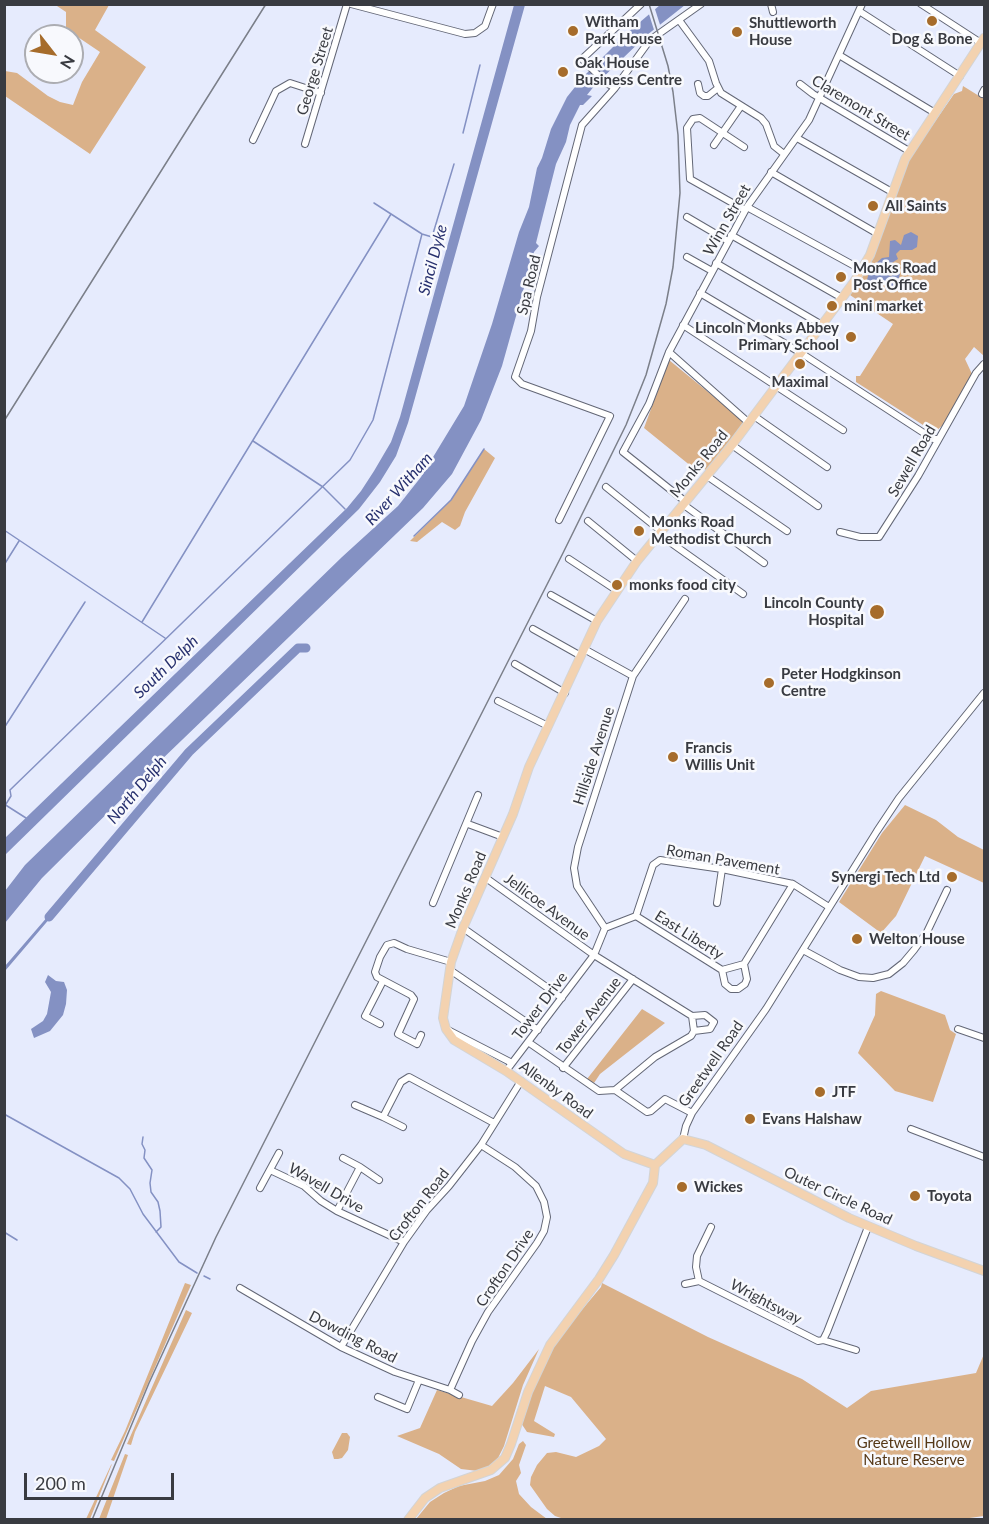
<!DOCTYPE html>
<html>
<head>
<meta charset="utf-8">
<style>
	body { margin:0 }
	#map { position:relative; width:989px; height:1524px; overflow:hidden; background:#e6ebfd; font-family:Lato,sans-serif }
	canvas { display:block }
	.frame { position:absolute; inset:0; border:6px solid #393b41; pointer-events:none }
	.north { position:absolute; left:24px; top:24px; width:60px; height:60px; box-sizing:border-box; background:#f8f9fd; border:2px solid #acadb2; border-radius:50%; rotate:121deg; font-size:16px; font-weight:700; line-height:24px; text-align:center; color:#393b41 }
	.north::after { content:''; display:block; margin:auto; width:21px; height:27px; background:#a66c2b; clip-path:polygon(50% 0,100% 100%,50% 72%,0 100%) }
	.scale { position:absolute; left:24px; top:1473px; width:150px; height:27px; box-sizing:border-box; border:3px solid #393b41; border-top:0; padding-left:8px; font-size:18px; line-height:21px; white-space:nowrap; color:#393b41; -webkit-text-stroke:4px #f8f9fd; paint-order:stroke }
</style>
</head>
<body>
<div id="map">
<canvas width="989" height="1524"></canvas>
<div class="frame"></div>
<div class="north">N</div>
<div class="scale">200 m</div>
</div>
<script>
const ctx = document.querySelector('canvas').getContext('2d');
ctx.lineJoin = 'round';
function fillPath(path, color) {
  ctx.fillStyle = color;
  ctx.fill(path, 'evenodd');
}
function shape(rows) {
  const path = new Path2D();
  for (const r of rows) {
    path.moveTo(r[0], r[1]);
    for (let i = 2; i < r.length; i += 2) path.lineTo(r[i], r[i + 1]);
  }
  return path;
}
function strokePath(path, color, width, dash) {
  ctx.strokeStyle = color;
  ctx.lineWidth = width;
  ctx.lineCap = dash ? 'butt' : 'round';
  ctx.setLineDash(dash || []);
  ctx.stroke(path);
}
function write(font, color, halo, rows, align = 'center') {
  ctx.font = font + ' Lato,sans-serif';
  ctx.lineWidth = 5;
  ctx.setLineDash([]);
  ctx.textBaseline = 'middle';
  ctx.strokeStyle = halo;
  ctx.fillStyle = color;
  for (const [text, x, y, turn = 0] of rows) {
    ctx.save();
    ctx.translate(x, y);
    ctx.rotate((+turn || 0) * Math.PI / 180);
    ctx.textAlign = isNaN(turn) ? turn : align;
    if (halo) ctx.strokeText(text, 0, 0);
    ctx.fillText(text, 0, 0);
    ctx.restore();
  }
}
fillPath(shape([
	[54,4,109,5,95,30,146,67,90,154,5,96,5,71,17,73,48,96,60,102,73,105,82,82,100,52,66,29,66,12],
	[963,86,984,99,984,356,974,347,965,359,972,374,944,424,935,432,926,430,923,425,856,382,856,376,860,376,893,324,850,295,871,260,899,180,911,156,954,94,962,91],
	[669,360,746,423,708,472,701,466,697,471,644,428],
	[484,449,495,458,465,512,460,526,455,530,442,522,417,542,410,541,451,500],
	[905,805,936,820,958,837,984,850,984,883,925,856,896,916,881,933,839,902,882,833],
	[881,991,945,1015,950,1030,956,1034,933,1102,895,1091,858,1053,875,1015,876,994],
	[642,1009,665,1023,600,1074,594,1083,587,1079],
	[185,1283,191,1285,114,1461,111,1460,125,1431],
	[602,1283,708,1337,802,1379,847,1408,871,1391,976,1373,984,1354,984,1516,955,1520,564,1519,555,1516,547,1509,530,1485,531,1477,537,1465,547,1453,556,1452,576,1457,599,1446,606,1439,571,1397,545,1386,534,1421,555,1434,554,1437,527,1432,521,1423,528,1401,547,1355,559,1337,601,1287],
	[186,1310,192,1313,135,1432,131,1445,127,1444],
	[539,1349,523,1385,504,1446,498,1458,490,1466,478,1471,461,1469,439,1454,397,1436,420,1428,437,1390,492,1406,513,1383],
	[342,1433,347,1433,350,1437,348,1450,342,1458,338,1459,334,1459,332,1452],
	[523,1441,526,1445,519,1465,521,1473,516,1481,519,1494,531,1507,547,1519,416,1519,430,1502,444,1493,459,1486,485,1481,499,1475,513,1459,519,1444],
	[125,1454,128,1455,106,1519,99,1519],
	[112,1464,90,1519,86,1519,111,1465]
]), '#dab189');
fillPath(shape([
	[514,5,525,5,408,423,396,456,380,482,359,509,5,855,5,838,347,508,361,491,374,471,391,442,400,417],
	[660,5,685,5,647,35,595,85,587,95,592,96,583,105,580,105,570,125,566,142,556,164,541,223,536,243,539,246,534,252,502,366,481,420,452,474,423,508,156,765,42,878,5,923,5,891,25,865,342,557,398,506,421,477,464,406,492,324,519,232,529,207,537,168,542,158,551,129,567,97,583,77,626,34],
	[911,232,918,236,917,247,912,250,900,250,896,254,898,259,887,266,888,275,891,276,896,272,900,274,896,288,893,289,884,282,874,290,868,289,866,284,868,276,874,265,882,258,889,257,890,241,895,240,901,245,904,235],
	[55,908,57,910,5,971,5,966],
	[48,975,56,981,64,982,67,990,66,1004,63,1015,50,1031,34,1038,31,1029,43,1021,47,1014,51,992,45,982]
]), '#8491c3');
fillPath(shape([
	[654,6,661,28,655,33,648,11]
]), '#e6ebfd');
strokePath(shape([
	[463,133,480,65],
	[374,203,422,234,432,237,454,164],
	[253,441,323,487,345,509],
	[4,530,165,638],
	[414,536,451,500,484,449],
	[4,565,19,541],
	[142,622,391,214],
	[4,728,85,602],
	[4,804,26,818],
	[6,804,11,796,10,790,350,460,373,420,422,234],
	[4,1114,119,1178,130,1189,143,1214,179,1262,197,1273],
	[143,1137,142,1144,145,1150,144,1158,152,1170,150,1183,151,1192,158,1202,160,1211,161,1227,156,1232],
	[4,1232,17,1240],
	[204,1276,210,1279]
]), '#8491c3', 1.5);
strokePath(shape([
	[49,917,189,752,298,648,306,648]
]), '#8491c3', 9);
const minor = shape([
	[351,4,465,34,475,33,485,26,493,4],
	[771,4,773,12],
	[921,4,981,43],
	[859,11,960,76],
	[679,20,709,61,716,83,721,93,761,118,766,124,774,146,784,154],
	[839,55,935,113],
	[698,84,700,93,704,96,708,96,718,88],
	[800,84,813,94,909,151],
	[615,88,605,82,582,59,641,4],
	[982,94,984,90],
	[797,138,892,192],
	[253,140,276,91,290,83,321,93],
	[305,144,347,4],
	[714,145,741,106],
	[744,147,700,118,693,119,687,128,690,179,745,210],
	[771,172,878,234],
	[747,207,862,270],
	[687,217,728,241],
	[731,235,842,298],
	[687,257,712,271],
	[716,263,822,325],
	[700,293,801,353,933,439,938,439],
	[683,325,843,430],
	[669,352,749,423],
	[754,416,827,467],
	[732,445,818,506],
	[707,476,787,531],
	[606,487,662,532],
	[686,502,623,452,649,404,669,352,747,207,809,120,862,4],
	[684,505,764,563],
	[559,520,610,416,522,384,515,377,531,331,537,297,582,125,615,88,650,40,701,4],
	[588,521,637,561],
	[840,532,860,537,879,537,918,476,976,373,984,364],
	[660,535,743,594],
	[569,559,616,590],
	[551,595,597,621],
	[533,629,581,656],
	[584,649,633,676],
	[515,664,565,693],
	[498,701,548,726],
	[468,824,503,837],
	[486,878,594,955,692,1016,694,1031,691,1036,655,1057,615,1090,599,1091,528,1042],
	[433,903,478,795],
	[717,903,722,869],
	[636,916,722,970,744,964,793,884],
	[463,928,562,998],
	[605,928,577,886,574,868,578,847,633,676,685,599],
	[803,950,840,970,859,977,873,978,889,974,903,963,914,950,927,932,947,890],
	[450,970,538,1030],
	[722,970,725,984,731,989,738,989,745,984,747,979,744,964],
	[692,1016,705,1015,714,1022,710,1029,694,1031],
	[380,1024,365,1016,383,981],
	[446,1029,512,1063],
	[958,1029,984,1038],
	[421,1035,417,1044,398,1034,414,999,411,995,377,977,375,972,380,957,387,945,394,943,407,949,451,962],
	[563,1068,633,979],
	[506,1071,594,955,605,928,636,916,653,865,660,860,722,869,793,884,829,907],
	[615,1090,647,1112,651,1111,665,1099,692,1113],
	[355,1105,383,1117,401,1082,409,1077,494,1123],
	[383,1117,403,1127],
	[911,1129,984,1157],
	[683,1139,686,1126,692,1113,766,1009,877,831,899,798,984,693],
	[360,1167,379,1180],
	[270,1170,304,1186,321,1201,337,1211,404,1242],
	[260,1188,279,1153],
	[337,1211,360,1167,343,1158],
	[711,1227,697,1256,696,1267,699,1281,818,1341,823,1340,827,1332,868,1227],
	[685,1284,699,1281],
	[240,1288,341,1347,395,1372,450,1390,459,1395],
	[823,1340,856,1350],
	[341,1347,404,1242,427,1210,449,1186,481,1145,521,1081],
	[450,1390,472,1341,488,1312,537,1243,544,1231,547,1217,544,1202,536,1186,515,1167,481,1145],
	[378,1397,407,1409,419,1380]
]);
const major = shape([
	[655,1165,624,1154,506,1071,454,1040,446,1029,443,1018,451,962,463,928,513,814,529,767,597,621,637,561,732,445,854,282,870,255,905,159,984,38],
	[408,1520,425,1498,440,1488,491,1470,505,1458,511,1444,528,1392,550,1345,599,1279,614,1255,653,1183,655,1165,683,1139,706,1145,849,1218,916,1246,984,1271]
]);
strokePath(minor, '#636776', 8);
strokePath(major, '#d3d4d5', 10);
strokePath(minor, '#fff', 6);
strokePath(major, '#f3d2b0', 8);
strokePath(shape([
	[4,421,266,4],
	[92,1520,149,1383,216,1237,563,553,626,425,646,375,666,304,673,267,680,193,678,135,673,92,668,66,649,4]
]), '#7b7f89', 1.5);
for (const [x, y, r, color] of [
	[932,21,6,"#a66c2b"],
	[573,31,6,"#a66c2b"],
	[737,32,6,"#a66c2b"],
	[563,72,6,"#a66c2b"],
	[873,206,6,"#a66c2b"],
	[841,277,6,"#a66c2b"],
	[832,306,6,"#a66c2b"],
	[851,337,6,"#a66c2b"],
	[800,364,6,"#a66c2b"],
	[639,531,6,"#a66c2b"],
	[617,585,6,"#a66c2b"],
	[877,612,8,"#a66c2b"],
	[769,683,6,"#a66c2b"],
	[673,757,6,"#a66c2b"],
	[952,877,6,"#a66c2b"],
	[857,939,6,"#a66c2b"],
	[820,1092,6,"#a66c2b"],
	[750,1119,6,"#a66c2b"],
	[682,1187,6,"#a66c2b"],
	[915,1196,6,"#a66c2b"]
]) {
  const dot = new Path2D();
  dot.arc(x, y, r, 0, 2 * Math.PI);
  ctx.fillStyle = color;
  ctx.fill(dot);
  strokePath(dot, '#f8f9fd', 2);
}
write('bold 15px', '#393b41', '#f8f9fd', [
	["Witham",585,22],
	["Park House",585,39],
	["Shuttleworth",749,23],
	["House",749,40],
	["Dog & Bone",932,39,"center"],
	["Oak House",575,63],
	["Business Centre",575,80],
	["All Saints",885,206],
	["Monks Road",853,268],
	["Post Office",853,285],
	["mini market",844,306],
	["Lincoln Monks Abbey",839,328,"right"],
	["Primary School",839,345,"right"],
	["Maximal",800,382,"center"],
	["Monks Road",651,522],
	["Methodist Church",651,539],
	["monks food city",629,585],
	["Lincoln County",864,603,"right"],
	["Hospital",864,620,"right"],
	["Peter Hodgkinson",781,674],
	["Centre",781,691],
	["Francis",685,748],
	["Willis Unit",685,765],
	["Synergi Tech Ltd",940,877,"right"],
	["Welton House",869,939],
	["JTF",832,1092],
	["Evans Halshaw",762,1119],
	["Wickes",694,1187],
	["Toyota",927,1196]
], 'left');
write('15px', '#393b41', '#f8f9fd', [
	["George Street",315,71,-73],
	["Claremont Street",861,108,31],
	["Winn Street",727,220,-60],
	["Spa Road",529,285,-77],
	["Sewell Road",912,461,-60],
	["Monks Road",699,464,-51],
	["Hillside Avenue",594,756,-72],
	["Roman Pavement",723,860,10],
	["Monks Road",466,890,-67],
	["Jellicoe Avenue",547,907,36],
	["East Liberty",689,935,32],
	["Tower Drive",540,1006,-53],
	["Tower Avenue",589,1016,-52],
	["Greetwell Road",711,1064,-55],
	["Allenby Road",556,1090,36],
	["Wavell Drive",326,1188,30],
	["Outer Circle Road",838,1196,25],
	["Crofton Road",419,1205,-52],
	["Crofton Drive",505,1268,-56],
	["Wrightsway",766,1302,28],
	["Dowding Road",353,1337,27]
]);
write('15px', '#553716', '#f8f9fd', [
	["Greetwell Hollow",914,1443],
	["Nature Reserve",914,1460]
]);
write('italic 16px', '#27306e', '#f8f9fd', [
	["Sincil Dyke",433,260,-75],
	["River Witham",399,489,-48],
	["South Delph",166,667,-44],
	["North Delph",137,790,-50]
]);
</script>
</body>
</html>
